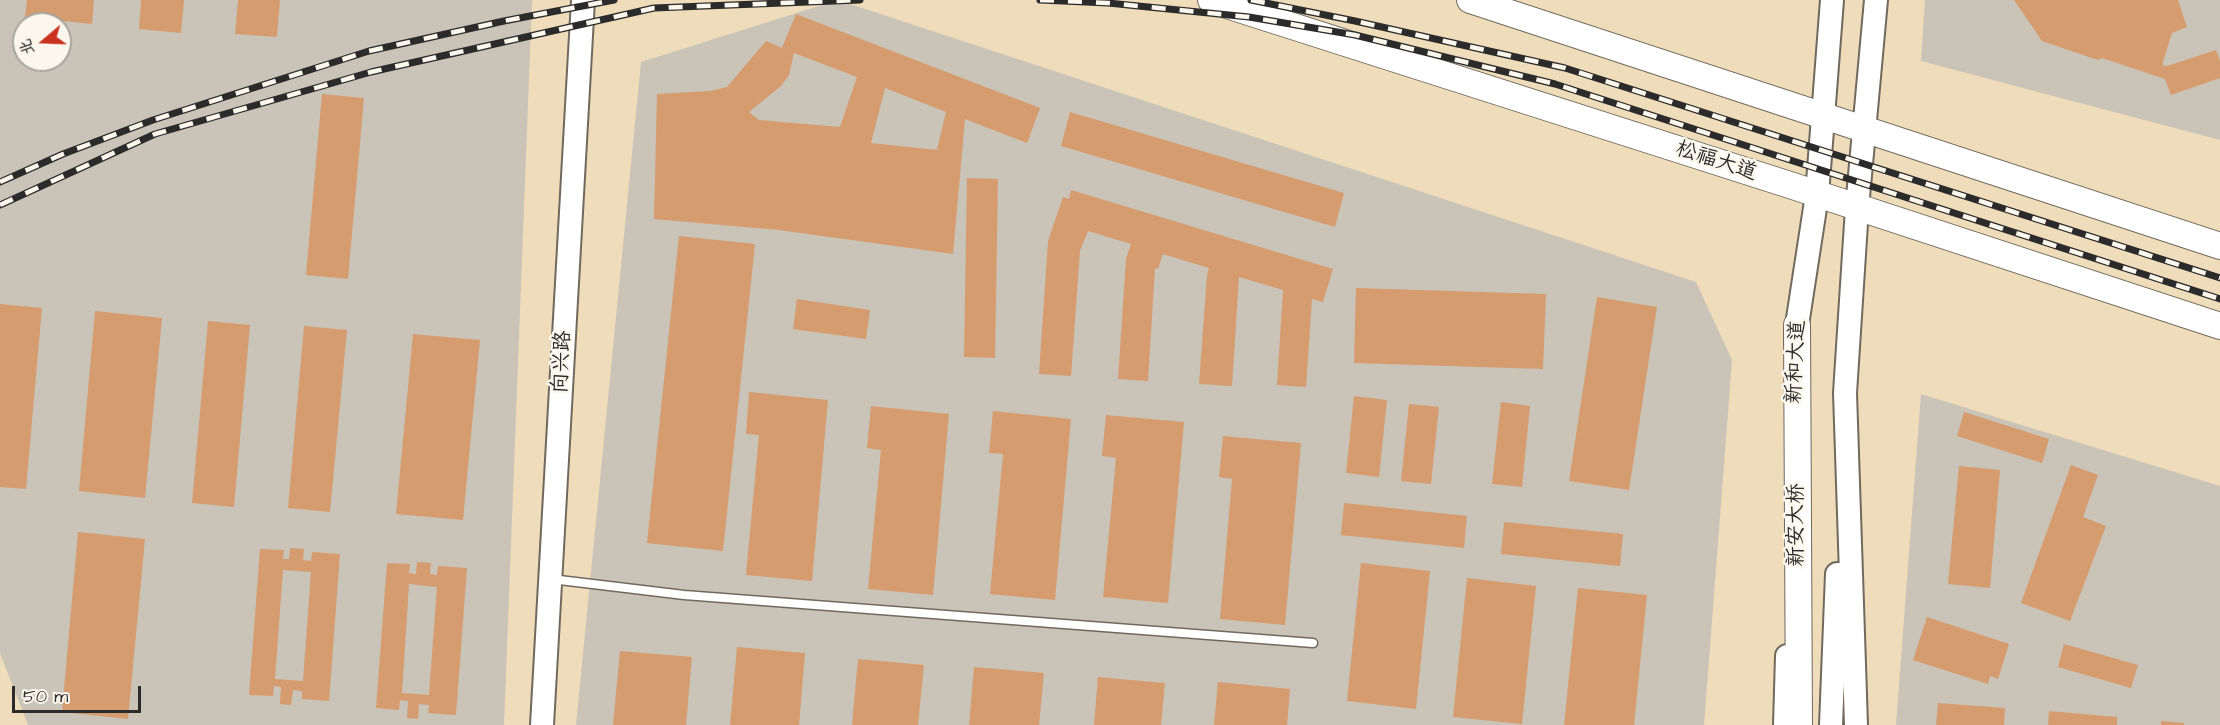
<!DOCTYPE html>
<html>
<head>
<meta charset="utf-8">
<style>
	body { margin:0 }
	#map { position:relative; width:2220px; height:725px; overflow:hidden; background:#efdcbb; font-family:"Architects Daughter","LXGW WenKai TC",sans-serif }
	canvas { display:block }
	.north { position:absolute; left:12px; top:12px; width:60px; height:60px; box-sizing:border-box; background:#fbf7ec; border:2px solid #a8a59f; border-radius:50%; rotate:251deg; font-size:16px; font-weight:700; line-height:24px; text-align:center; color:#2b2b2b }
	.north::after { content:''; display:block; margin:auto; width:21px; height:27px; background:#c8321e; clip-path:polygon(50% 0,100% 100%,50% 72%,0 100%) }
	.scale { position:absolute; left:12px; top:686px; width:129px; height:27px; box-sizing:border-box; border:3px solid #2b2b2b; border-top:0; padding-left:8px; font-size:18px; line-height:21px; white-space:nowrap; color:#2b2b2b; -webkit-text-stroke:4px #fbf7ec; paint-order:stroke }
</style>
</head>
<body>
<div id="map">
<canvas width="2220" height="725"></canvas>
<div class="north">北</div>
<div class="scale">50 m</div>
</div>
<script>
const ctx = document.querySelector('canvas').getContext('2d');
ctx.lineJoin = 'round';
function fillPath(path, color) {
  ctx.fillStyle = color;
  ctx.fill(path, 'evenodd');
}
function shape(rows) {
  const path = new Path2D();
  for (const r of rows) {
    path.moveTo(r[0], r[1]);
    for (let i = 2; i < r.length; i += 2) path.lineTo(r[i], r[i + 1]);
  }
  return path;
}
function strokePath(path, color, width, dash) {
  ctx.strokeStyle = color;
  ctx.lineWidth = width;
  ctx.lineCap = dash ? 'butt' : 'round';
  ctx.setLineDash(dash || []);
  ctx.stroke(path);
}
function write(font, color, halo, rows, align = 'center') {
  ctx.font = font + ' "Architects Daughter","LXGW WenKai TC",sans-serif';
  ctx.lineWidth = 5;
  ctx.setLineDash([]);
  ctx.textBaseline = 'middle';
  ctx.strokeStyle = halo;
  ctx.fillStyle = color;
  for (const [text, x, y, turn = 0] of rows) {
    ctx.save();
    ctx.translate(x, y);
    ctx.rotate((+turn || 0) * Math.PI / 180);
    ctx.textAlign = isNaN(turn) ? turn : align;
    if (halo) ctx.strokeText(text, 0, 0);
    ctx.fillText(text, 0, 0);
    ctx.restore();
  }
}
fillPath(shape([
	[0,0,532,0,504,725,28,725,0,653],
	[24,24,60,24,60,60,24,60],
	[838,0,1696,282,1732,360,1704,725,576,725,641,62],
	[1925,0,2220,0,2220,140,1921,61],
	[1921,394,2220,486,2220,725,1896,725]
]), '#cac3b8');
fillPath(shape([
	[27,0,94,0,92,24,25,17],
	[141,0,184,0,181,33,139,29],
	[238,0,280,0,277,37,235,34],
	[2014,0,2178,0,2187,27,2172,33,2162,65,2167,66,2216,50,2220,61,2220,78,2171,95,2165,79,2102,58,2098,60,2042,41],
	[796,14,1040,108,1027,143,965,119,953,254,779,230,654,219,657,94,710,91,727,87,766,41,782,48],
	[794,53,857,77,840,127,759,120,749,112,781,86,789,75],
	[885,88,946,112,937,150,871,143],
	[322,94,364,98,348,279,306,275],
	[1070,112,1344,193,1335,227,1061,146],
	[967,178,998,179,995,358,964,357],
	[1071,190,1333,269,1323,302,1312,299,1306,387,1277,385,1283,290,1239,277,1232,386,1199,384,1207,275,1209,268,1163,254,1158,269,1155,268,1148,381,1118,379,1126,259,1131,244,1088,231,1080,251,1071,376,1039,374,1048,241,1063,197,1069,199],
	[679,236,755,244,723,551,647,543],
	[1356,288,1546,294,1543,369,1354,363],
	[1597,297,1657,307,1629,490,1569,481],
	[797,299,870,310,866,339,793,329],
	[0,304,42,308,26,489,0,487],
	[95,311,162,318,145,498,79,491],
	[208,321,250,325,234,507,192,503],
	[304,326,347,330,330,512,288,508],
	[413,334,480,340,463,520,396,514],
	[749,392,828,400,812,581,746,575,759,435,746,434],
	[1354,396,1387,400,1379,477,1346,473],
	[1501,402,1530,406,1522,487,1492,484],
	[1409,404,1439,407,1431,484,1401,481],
	[871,406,949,414,933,595,868,589,881,450,867,448],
	[993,411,1071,419,1055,600,990,594,1003,454,989,453],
	[1964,412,2049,439,2042,463,1957,436],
	[1106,415,1184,422,1168,603,1103,597,1116,458,1102,456],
	[1223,436,1301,443,1285,625,1220,619,1232,479,1219,477],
	[2071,465,2098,475,2083,517,2106,526,2070,621,2021,603],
	[1959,466,2000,470,1990,588,1948,584],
	[1344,503,1467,516,1464,548,1341,535],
	[1504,522,1623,534,1620,566,1501,554],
	[78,532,145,539,128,719,62,712],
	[290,548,304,549,303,560,311,561,312,552,340,554,329,701,302,699,302,691,293,690,291,705,280,704,281,687,274,686,273,696,249,695,260,549,284,550,283,559,289,559],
	[283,570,311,572,303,681,275,679],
	[417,562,431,563,430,574,437,575,438,566,467,568,456,715,428,713,429,705,419,704,418,719,407,718,408,701,400,700,399,710,376,708,387,563,410,564,409,573,416,574],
	[409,584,437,587,429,695,402,693],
	[1361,563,1430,571,1416,709,1347,701],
	[1467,578,1536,586,1522,724,1453,717],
	[1578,588,1647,595,1634,725,1564,725],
	[1927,617,2009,644,1998,679,1990,676,1988,684,1913,660],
	[2064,644,2138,665,2131,688,2058,667],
	[737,647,805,653,799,725,730,725],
	[620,651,692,657,686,725,613,725],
	[858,659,924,665,918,725,852,725],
	[974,667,1044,673,1039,725,969,725],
	[1098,677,1165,683,1161,725,1094,725],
	[1218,682,1290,689,1287,725,1214,725],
	[1938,703,2005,708,2004,725,1936,725],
	[2049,711,2117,717,2117,725,2048,725],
	[2161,721,2184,723,2184,725,2161,725]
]), '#d59c6f');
const lane = shape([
	[551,579,684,595,1313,643]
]);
const secondary = shape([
	[1796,341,1797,325,1817,195,1832,0],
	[542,725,583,0],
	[1785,725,1787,656],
	[1831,725,1837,574],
	[1856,725,1845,393,1857,208,1876,0]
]);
const primary = shape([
	[1211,0,1793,186,2220,326],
	[1470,0,2220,246],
	[1797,325,1799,725]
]);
strokePath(lane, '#70695d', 11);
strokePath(secondary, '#70695d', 26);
strokePath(primary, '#70695d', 28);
strokePath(lane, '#fff', 8);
strokePath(secondary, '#fff', 22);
strokePath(primary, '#fff', 26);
const rail = shape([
	[1040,0,1108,3,1249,17,1355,35,1555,84,2220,299],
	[1251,0,1355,21,1565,68,2220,278],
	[0,182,63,154,153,120,369,51,504,21,614,0],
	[0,205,155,134,371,72,654,8,860,0]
]);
strokePath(rail, '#2b2b2b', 7);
strokePath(rail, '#fbf7ec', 4.5, [14]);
write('21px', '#2b2b2b', '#fbf7ec', [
	["松福大道",1716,162,18],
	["向兴路",563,362,-87],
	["新和大道",1797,362,-87],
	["新安大桥",1798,525,-90]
]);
</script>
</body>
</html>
